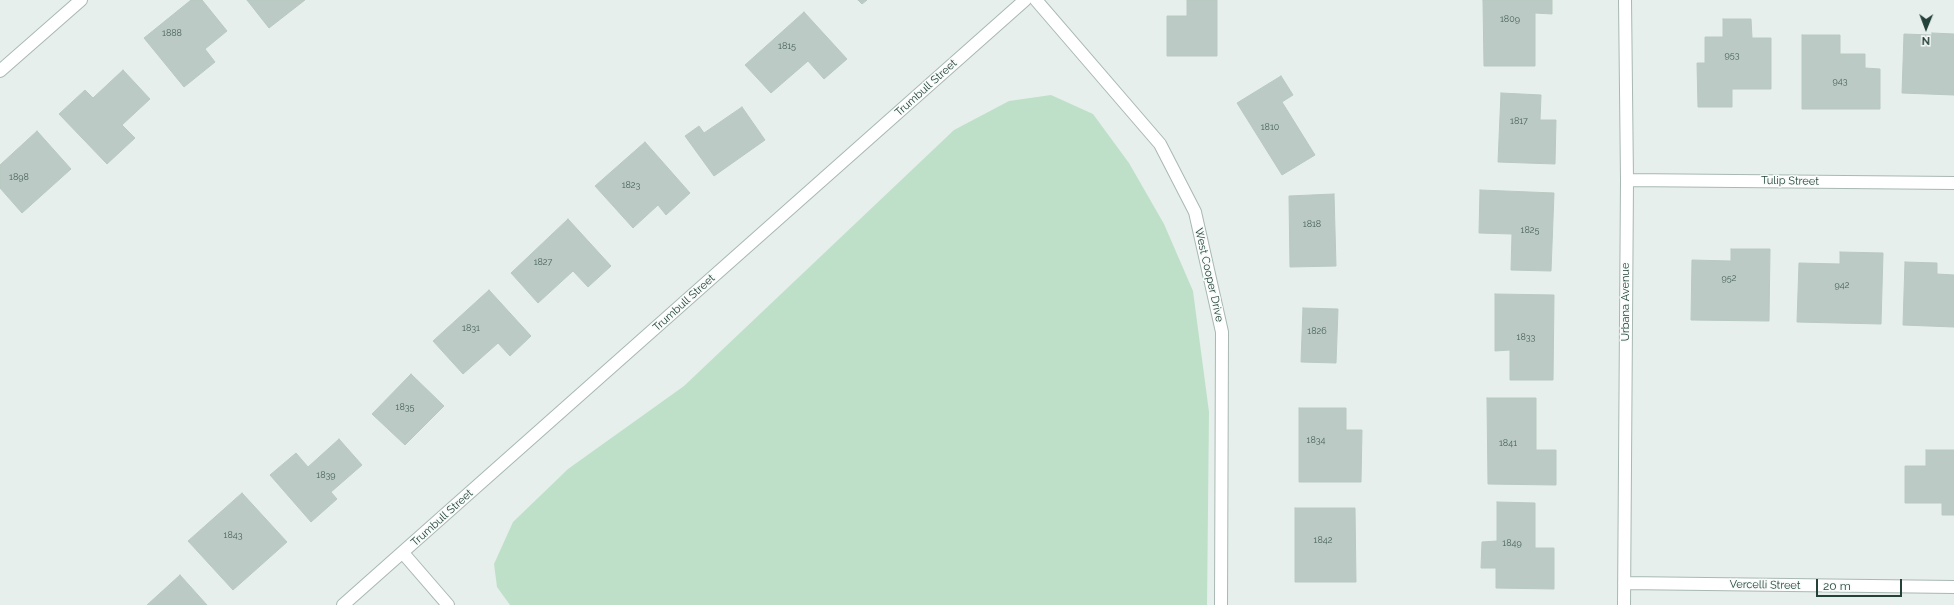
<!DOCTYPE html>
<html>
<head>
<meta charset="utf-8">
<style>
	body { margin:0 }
	#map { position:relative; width:1954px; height:605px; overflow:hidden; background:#e6efeb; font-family:Raleway,sans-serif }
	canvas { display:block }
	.north { position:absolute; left:1906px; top:8px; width:40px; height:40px; -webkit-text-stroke:3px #f7fbf9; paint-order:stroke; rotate:181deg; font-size:11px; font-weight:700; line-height:16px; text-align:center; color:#24423a }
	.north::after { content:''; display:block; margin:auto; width:14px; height:18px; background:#24423a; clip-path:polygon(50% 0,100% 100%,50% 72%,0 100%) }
	.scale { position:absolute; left:1816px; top:579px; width:86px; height:18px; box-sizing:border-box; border:2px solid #24423a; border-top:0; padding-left:5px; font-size:12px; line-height:14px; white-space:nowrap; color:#24423a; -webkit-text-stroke:3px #f7fbf9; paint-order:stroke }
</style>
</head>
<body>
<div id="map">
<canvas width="1954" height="605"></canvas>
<div class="north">N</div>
<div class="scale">20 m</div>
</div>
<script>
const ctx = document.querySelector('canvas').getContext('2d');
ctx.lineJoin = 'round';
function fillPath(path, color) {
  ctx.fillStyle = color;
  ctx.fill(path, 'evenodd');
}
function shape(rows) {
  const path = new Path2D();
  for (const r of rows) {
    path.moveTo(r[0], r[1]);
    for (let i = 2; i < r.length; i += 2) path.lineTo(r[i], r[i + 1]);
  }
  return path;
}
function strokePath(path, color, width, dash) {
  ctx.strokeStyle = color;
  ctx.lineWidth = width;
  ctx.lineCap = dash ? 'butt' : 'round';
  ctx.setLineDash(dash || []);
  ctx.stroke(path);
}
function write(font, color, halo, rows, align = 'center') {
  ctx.font = font + ' Raleway,sans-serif';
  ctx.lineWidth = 3;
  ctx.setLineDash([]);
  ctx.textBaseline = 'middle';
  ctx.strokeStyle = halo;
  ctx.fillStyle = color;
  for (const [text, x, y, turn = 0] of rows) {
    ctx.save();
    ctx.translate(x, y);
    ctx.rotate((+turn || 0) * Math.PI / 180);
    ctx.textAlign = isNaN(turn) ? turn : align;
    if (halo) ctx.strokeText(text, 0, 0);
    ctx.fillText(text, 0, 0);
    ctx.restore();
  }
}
fillPath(shape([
	[1051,95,1093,114,1129,163,1164,224,1193,291,1209,412,1207,605,510,605,497,587,494,564,513,522,568,469,684,386,954,130,1009,101]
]), '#bfe0c8');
const building = shape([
	[191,0,202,0,227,31,205,49,215,62,184,87,144,38,191,0],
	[247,0,305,0,269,28,247,0],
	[858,0,867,0,862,4,858,0],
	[1187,0,1217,0,1217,56,1167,56,1167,16,1187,16,1187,0],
	[1483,0,1552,0,1552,14,1535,13,1535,66,1484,66,1483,0],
	[804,12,847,59,824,79,808,61,771,93,745,65,804,12],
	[1723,19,1751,19,1752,38,1771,38,1771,89,1732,89,1732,107,1698,107,1697,63,1705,63,1705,37,1723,37,1723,19],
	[1932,33,1954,34,1954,95,1902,93,1904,34,1932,35,1932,33],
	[1802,35,1840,35,1840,54,1865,54,1865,68,1880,69,1880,109,1802,109,1802,35],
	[123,70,150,99,122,125,135,138,107,164,59,114,85,90,93,98,123,70],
	[1281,76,1293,95,1282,102,1315,155,1282,175,1237,103,1281,76],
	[1501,93,1541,95,1540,120,1556,120,1555,164,1498,162,1501,93],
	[742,107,765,140,714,176,685,136,699,126,704,133,742,107],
	[37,131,71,169,22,213,0,188,0,165,37,131],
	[645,142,690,193,666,215,658,205,633,228,595,186,645,142],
	[1480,190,1554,193,1551,271,1511,270,1512,234,1479,233,1480,190],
	[1334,194,1336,266,1290,267,1289,196,1334,194],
	[568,219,611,266,588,287,573,271,538,303,511,273,568,219],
	[1731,249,1770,249,1769,321,1691,320,1692,260,1731,261,1731,249],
	[1840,252,1883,253,1881,324,1797,322,1799,263,1840,264,1840,252],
	[1905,262,1937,263,1937,274,1954,275,1954,327,1903,325,1905,262],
	[489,290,531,336,510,356,498,343,463,374,433,341,489,290],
	[1495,294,1554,295,1553,380,1510,380,1510,350,1495,351,1495,294],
	[1303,308,1338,309,1336,363,1301,362,1303,308],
	[411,374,444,406,405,445,372,414,411,374],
	[1487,398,1536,398,1536,450,1556,450,1556,485,1488,484,1487,398],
	[1299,408,1346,408,1346,430,1362,430,1361,482,1299,482,1299,408],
	[339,439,362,465,331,492,337,499,311,522,270,475,296,453,308,467,339,439],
	[1926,450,1954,450,1954,515,1942,515,1942,503,1905,503,1905,466,1926,466,1926,450],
	[242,493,287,542,233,590,188,541,242,493],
	[1497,502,1535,503,1535,548,1554,548,1554,589,1496,588,1496,568,1481,568,1482,542,1497,541,1497,502],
	[1295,508,1355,508,1356,582,1295,582,1295,508],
	[180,575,207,605,147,605,180,575]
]);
fillPath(building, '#bbcac4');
strokePath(building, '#b8c9c2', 1);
const minor = shape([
	[1036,0,1160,144,1195,212,1222,332,1221,605],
	[0,71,81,0],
	[1627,180,1954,183],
	[403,553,448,605],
	[1624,583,1954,587],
	[343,605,1025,0],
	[1624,605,1627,180,1625,0]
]);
strokePath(minor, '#a8b8b2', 14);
strokePath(minor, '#fff', 12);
write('9px', '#4a645c', null, [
	["1809",1510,19],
	["1888",172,33],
	["1815",787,46],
	["953",1732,55],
	["943",1840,81],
	["1817",1519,121],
	["1810",1270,127],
	["1898",19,177],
	["1823",631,185],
	["1818",1312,224],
	["1825",1530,230],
	["1827",543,262],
	["952",1729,278],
	["942",1842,285],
	["1831",471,328],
	["1826",1317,331],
	["1833",1526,337],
	["1835",405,407],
	["1834",1316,440],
	["1841",1508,443],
	["1839",326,475],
	["1843",233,535],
	["1842",1323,540],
	["1849",1512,543]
]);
write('11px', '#24423a', '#f7fbf9', [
	["Trumbull Street",926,88,-42],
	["Tulip Street",1790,181,1],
	["West Cooper Drive",1209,275,77],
	["Urbana Avenue",1626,302,-90],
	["Trumbull Street",684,303,-42],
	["Trumbull Street",442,518,-42],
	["Vercelli Street",1765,585,1]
]);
</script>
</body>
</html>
